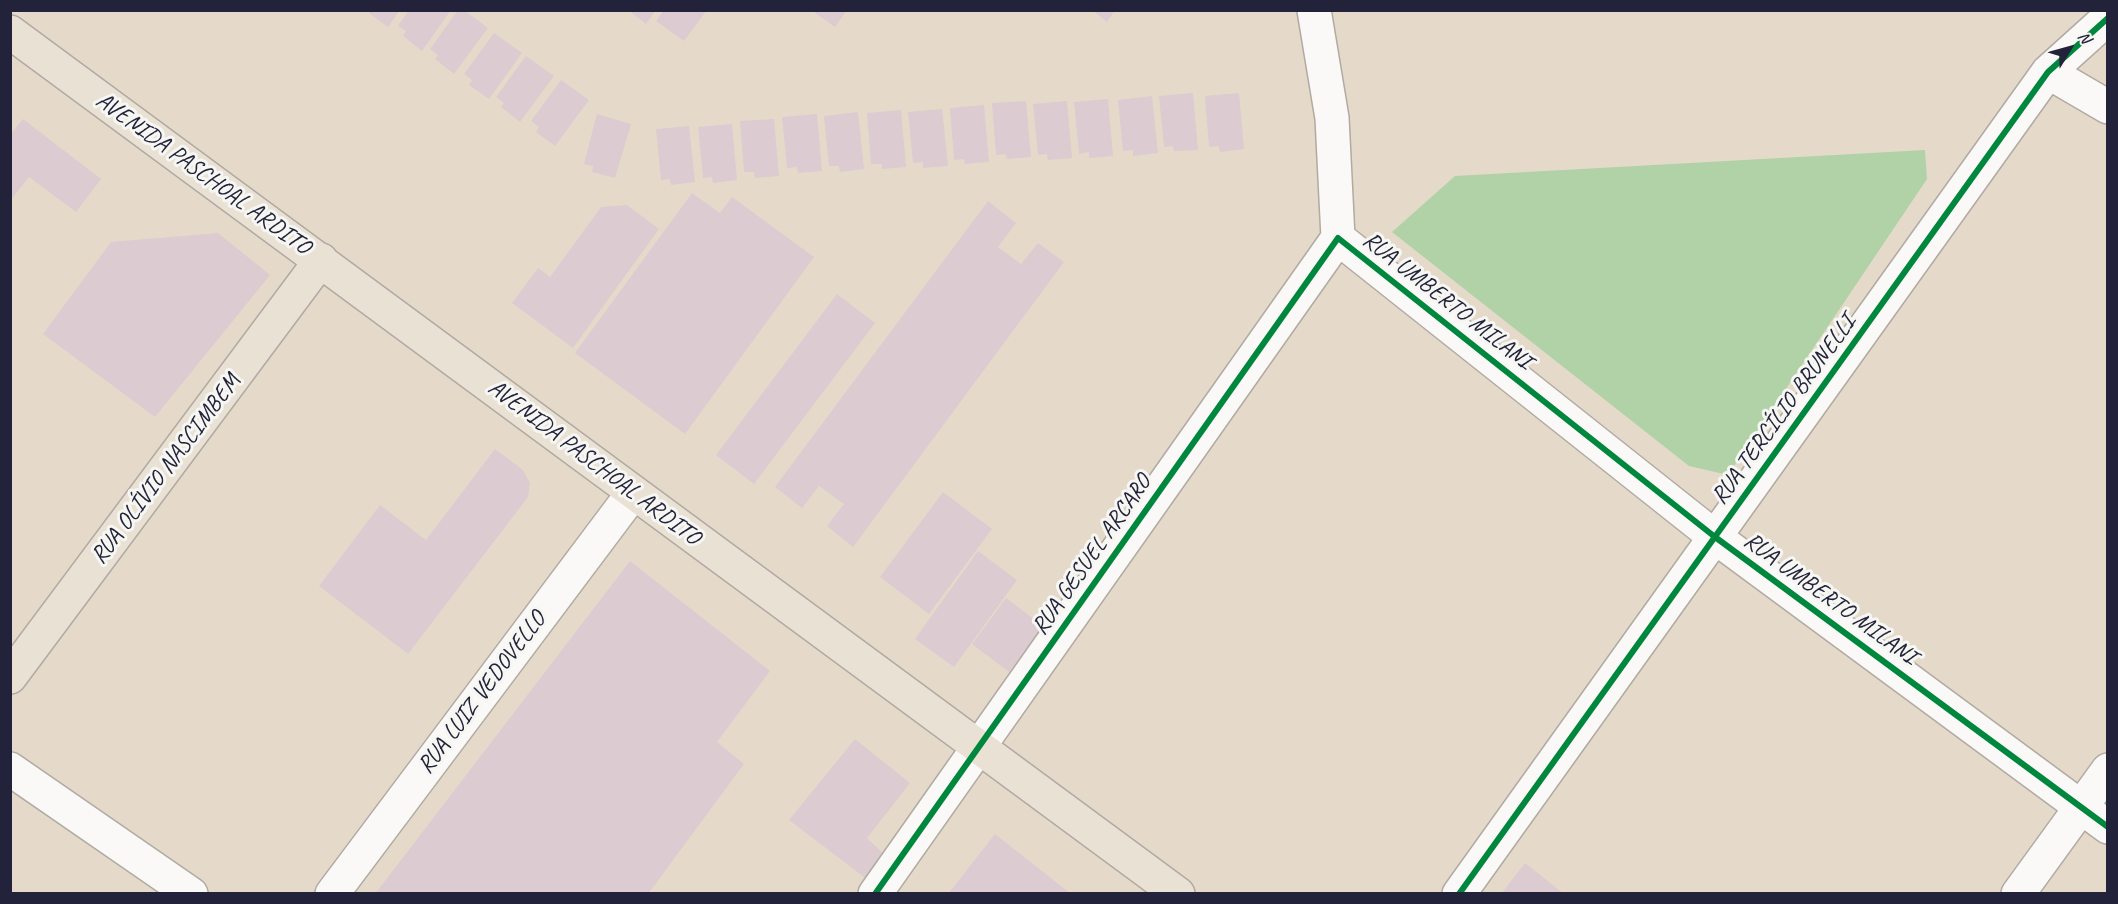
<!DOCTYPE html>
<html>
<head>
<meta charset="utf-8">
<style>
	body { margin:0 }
	#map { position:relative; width:2118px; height:904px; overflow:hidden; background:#e5daca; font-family:Caveat,sans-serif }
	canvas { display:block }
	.frame { position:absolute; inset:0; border:12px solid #22223b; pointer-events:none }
	.north { position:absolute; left:2040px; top:18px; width:60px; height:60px; -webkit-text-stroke:4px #f6f6f2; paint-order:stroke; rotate:53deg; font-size:16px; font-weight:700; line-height:24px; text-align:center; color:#22223b }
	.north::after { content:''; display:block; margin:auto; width:21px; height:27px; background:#22223b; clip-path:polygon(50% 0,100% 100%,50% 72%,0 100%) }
</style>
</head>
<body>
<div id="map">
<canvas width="2118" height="904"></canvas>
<div class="frame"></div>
<div class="north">N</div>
</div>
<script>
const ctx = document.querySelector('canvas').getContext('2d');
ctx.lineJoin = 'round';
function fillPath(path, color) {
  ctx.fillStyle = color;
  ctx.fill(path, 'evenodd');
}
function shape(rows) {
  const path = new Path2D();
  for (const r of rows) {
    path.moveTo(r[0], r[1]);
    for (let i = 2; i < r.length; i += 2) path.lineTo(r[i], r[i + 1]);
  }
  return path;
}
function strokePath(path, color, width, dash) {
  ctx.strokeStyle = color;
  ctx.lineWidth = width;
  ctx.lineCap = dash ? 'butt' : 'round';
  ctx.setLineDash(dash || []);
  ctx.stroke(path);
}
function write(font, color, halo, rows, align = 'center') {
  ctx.font = font + ' Caveat,sans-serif';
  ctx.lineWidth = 6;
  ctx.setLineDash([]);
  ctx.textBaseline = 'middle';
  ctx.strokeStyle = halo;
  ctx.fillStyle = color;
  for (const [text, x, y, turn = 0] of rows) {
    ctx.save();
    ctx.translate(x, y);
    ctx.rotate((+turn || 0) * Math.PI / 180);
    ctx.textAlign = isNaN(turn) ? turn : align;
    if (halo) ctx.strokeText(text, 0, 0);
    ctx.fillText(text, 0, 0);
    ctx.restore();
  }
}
fillPath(shape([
	[1925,150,1927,179,1728,475,1689,466,1392,232,1455,176]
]), '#b0d2a6');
fillPath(shape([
	[370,10,400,10,388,27,369,13],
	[409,10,451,10,422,51,403,36,406,31,398,26],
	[458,10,464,10,488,28,454,74,435,59,438,55,430,49],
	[628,10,656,10,646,24],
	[664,10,707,10,684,41,656,21],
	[817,10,847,10,835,27,815,13],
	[1092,10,1115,10,1107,22],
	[494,33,522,53,489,99,469,85,472,80,464,74],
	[526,56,554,76,520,122,501,107,504,103,496,97],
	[561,80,589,100,555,146,536,132,539,127,531,121],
	[1193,93,1198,150,1174,151,1173,146,1164,147,1159,96],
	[1239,93,1244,149,1220,152,1219,146,1209,147,1205,96],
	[1152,96,1158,153,1133,156,1133,150,1123,151,1118,100],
	[1108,99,1113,156,1089,158,1089,152,1079,154,1074,102],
	[1026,101,1031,157,1007,159,1006,154,996,155,992,103],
	[1067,101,1072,158,1048,160,1047,154,1038,155,1033,104],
	[984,105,989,162,965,164,964,159,954,160,950,108],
	[942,109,948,166,923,168,923,162,913,163,908,112],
	[901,110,906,167,882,169,882,164,871,164,867,113],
	[858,112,864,169,840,172,839,166,829,166,824,116],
	[597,114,631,124,615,178,592,172,593,166,584,164],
	[817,114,822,171,798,173,797,167,787,168,782,117],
	[23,119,101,179,76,212,29,177,10,201,10,135],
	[774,119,779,176,755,178,754,172,744,172,740,121],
	[732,124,737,180,713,183,712,177,703,178,698,127],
	[689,126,695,182,671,185,670,179,661,180,656,129],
	[692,193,720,213,732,197,814,257,685,434,575,353],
	[988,201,1016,223,998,247,1021,264,1038,243,1064,262,853,547,827,526,844,504,819,486,802,508,775,487],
	[627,205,659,229,573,348,512,303,538,268,550,277,601,207],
	[218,233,270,275,155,417,43,334,111,242],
	[837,294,875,323,754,484,716,455],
	[495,449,523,470,530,483,528,497,408,654,319,586,380,505,426,540],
	[943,492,992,529,929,614,880,577],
	[978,551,1017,580,954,667,915,639],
	[630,561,770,671,717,742,744,764,648,894,375,894],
	[1006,598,1043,626,1009,672,972,644],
	[855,739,910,783,867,838,884,854,868,880,789,820],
	[995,834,1071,894,948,894],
	[1525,863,1564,894,1501,894]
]), '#dccbd0');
const minor = shape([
	[1314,10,1332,118,1338,238],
	[2048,72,2108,107],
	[1338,238,1715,537,2108,827],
	[10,769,191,894],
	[332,894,633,493],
	[875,894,1338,238],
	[1459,894,2048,72,2108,18],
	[2018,894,2108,770]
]);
const major = shape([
	[10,32,1178,894],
	[10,677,321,260]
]);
strokePath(minor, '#b0aaa2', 36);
strokePath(major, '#b0aaa2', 36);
strokePath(minor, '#fbf9f7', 33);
strokePath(major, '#eae1d5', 33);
strokePath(shape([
	[875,894,1338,238,1715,537,2108,827],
	[1459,894,2048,72,2108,18]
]), '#00873e', 6);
write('24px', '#22223b', '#f6f6f2', [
	["AVENIDA PASCHOAL ARDITO",203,174,36],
	["RUA UMBERTO MILANI",1447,301,38],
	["RUA TERCÍLIO BRUNELLI",1784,410,-54],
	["AVENIDA PASCHOAL ARDITO",594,463,37],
	["RUA OLÍVIO NASCIMBEM",166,469,-53],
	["RUA GESUEL ARCARO",1092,555,-55],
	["RUA UMBERTO MILANI",1830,599,36],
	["RUA LUIZ VEDOVELLO",482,693,-53]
]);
</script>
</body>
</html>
